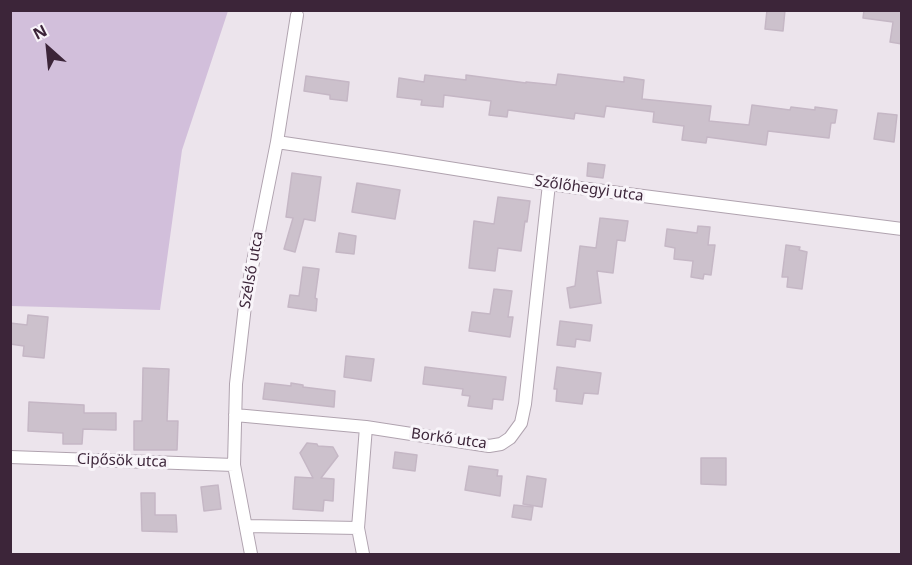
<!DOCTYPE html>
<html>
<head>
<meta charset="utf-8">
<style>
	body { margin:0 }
	#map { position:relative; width:912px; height:565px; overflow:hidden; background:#ece4ec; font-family:"Noto Sans",sans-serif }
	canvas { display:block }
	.frame { position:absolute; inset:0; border:12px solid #3c2539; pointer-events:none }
	.north { position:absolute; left:18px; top:18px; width:60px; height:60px; -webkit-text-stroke:4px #f8f4f9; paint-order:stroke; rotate:333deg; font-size:16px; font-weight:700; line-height:24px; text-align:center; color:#3c2539 }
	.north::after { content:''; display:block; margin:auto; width:21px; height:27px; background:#3c2539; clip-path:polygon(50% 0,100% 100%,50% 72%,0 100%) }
</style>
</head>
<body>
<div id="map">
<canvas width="912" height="565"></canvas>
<div class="frame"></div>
<div class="north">N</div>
</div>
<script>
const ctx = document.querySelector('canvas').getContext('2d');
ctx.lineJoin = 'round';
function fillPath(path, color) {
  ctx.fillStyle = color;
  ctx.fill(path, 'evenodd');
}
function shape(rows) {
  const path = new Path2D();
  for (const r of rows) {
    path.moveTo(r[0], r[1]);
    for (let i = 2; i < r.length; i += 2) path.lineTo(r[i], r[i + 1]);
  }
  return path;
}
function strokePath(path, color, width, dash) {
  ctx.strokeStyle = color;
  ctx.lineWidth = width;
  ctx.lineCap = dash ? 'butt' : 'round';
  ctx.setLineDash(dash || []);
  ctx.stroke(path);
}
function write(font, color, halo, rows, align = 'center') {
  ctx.font = font + ' "Noto Sans",sans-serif';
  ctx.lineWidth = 6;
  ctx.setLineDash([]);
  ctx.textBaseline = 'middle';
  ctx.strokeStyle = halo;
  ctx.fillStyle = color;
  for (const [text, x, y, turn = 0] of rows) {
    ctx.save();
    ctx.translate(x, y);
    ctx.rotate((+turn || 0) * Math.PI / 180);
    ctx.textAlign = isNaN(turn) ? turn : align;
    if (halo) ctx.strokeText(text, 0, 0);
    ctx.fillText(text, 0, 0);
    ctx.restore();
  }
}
fillPath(shape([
	[11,10,228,11,182,150,160,310,11,306]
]), '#d2bfdb');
const building = shape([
	[767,10,785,10,783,31,765,29,767,10],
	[864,10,902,10,902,44,890,42,893,22,863,18,864,10],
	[558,74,624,82,624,77,644,80,642,99,711,106,709,121,749,125,752,105,790,110,791,107,815,110,815,107,837,110,835,123,831,123,829,138,768,131,766,145,707,137,706,143,682,140,684,126,653,122,654,112,606,106,604,117,575,113,574,119,508,110,507,117,489,115,491,101,444,95,443,107,421,105,422,100,397,97,399,78,424,82,425,75,466,80,466,75,526,83,526,82,556,85,558,74],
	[306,76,349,82,347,101,330,99,330,95,304,91,306,76],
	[878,113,897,115,894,142,874,139,878,113],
	[588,163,605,165,603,178,587,176,588,163],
	[292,173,321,177,315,221,304,219,295,252,284,249,293,218,286,217,292,173],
	[357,183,400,190,395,219,352,212,357,183],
	[498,197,530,201,527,222,525,221,521,251,498,248,495,271,469,268,474,221,494,224,498,197],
	[600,218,628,221,625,241,617,240,613,273,597,271,601,303,570,308,567,288,575,286,580,246,596,248,600,218],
	[698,226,710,227,708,245,715,245,711,275,704,274,703,279,691,277,693,261,674,259,675,248,665,246,667,229,697,233,698,226],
	[339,233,356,236,354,254,336,252,339,233],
	[786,245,800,247,799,250,807,252,802,289,787,287,788,277,782,277,786,245],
	[303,267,319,269,315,298,317,299,316,311,288,307,290,295,299,296,303,267],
	[494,289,512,291,508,317,513,317,510,337,469,331,472,312,490,314,494,289],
	[28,315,48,317,44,358,23,356,24,346,10,344,10,323,27,325,28,315],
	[560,321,592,325,590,341,576,339,575,347,557,345,560,321],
	[346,356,374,359,371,381,344,377,346,356],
	[425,367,506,377,503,400,493,399,492,409,468,406,470,396,462,395,463,389,423,384,425,367],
	[557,367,601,373,598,394,584,393,582,404,556,401,557,389,554,389,557,367],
	[143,368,169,369,167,421,178,421,177,450,134,450,134,421,142,421,143,368],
	[265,383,291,386,291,383,303,385,303,387,335,391,334,407,263,399,265,383],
	[29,402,84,405,84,413,116,413,116,430,83,429,82,444,63,444,63,433,28,431,29,402],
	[307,443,317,444,318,446,333,447,338,456,321,478,334,479,333,501,324,500,323,511,293,509,295,477,313,478,300,453,307,443],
	[395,452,417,455,415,471,393,468,395,452],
	[701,458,726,458,726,485,701,484,701,458],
	[469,466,498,470,497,476,502,476,500,496,465,490,469,466],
	[527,476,546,479,542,507,523,504,527,476],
	[218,485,221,509,204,511,201,487,218,485],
	[141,493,155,493,155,515,176,515,177,532,142,531,141,493],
	[514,505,533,507,531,520,512,517,514,505]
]);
fillPath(building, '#ccc1cc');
strokePath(building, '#c5b7c5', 1.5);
const street = shape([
	[277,142,392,159,549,184,902,229],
	[235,415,366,427,489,446,501,444,510,438,521,423,525,404,549,184],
	[10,457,234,465],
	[247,526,358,528],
	[251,554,234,465,236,384,246,297,277,142,297,15],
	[363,554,358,528,366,427]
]);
strokePath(street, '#b0a3af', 14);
strokePath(street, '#fff', 12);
write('15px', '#3c2539', '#f8f4f9', [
	["Szőlőhegyi utca",589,189,8],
	["Szélső utca",252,270,-80],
	["Borkő utca",449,439,8],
	["Cipősök utca",122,461,2]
]);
</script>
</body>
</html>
